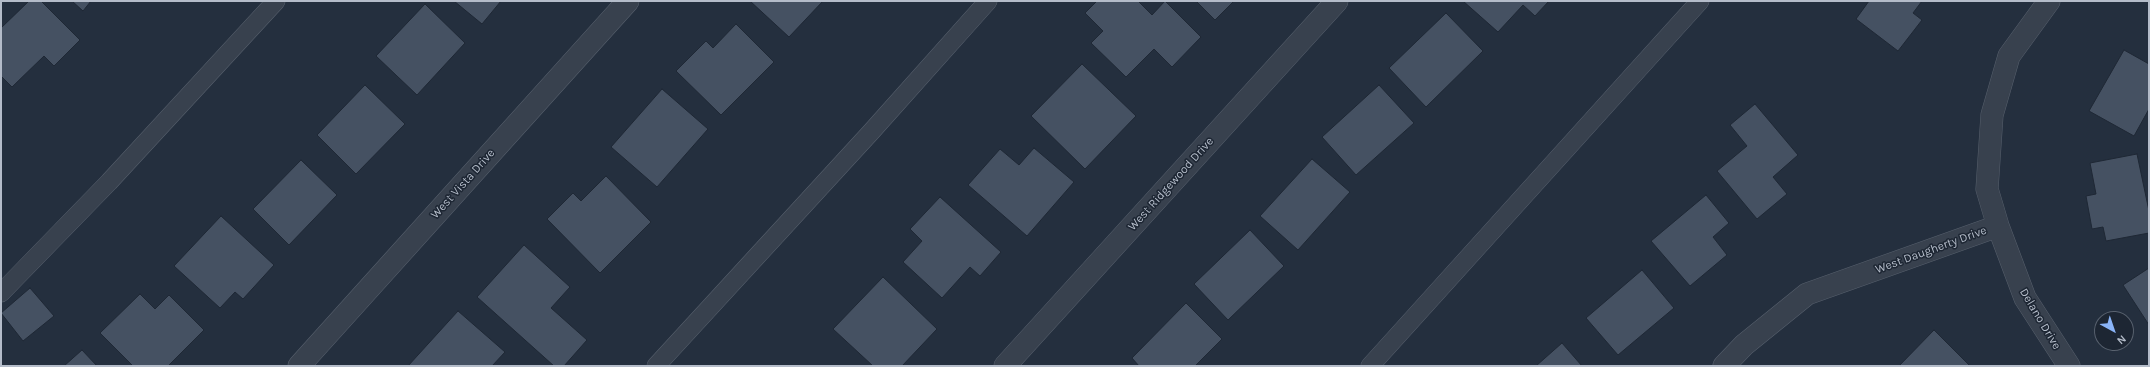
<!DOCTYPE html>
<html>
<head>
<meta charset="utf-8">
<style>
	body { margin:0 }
	#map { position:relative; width:2150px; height:367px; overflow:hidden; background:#242f3e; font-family:Karla,sans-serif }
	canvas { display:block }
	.frame { position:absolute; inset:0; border:2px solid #b4bcc9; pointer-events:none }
	.north { position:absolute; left:2094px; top:311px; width:40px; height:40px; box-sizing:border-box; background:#1d2633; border:1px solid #59626f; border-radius:50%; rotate:140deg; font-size:11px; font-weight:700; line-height:16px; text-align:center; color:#b4bcc9 }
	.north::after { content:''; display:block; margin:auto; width:14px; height:18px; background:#8ab4f8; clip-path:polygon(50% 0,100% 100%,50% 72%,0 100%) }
</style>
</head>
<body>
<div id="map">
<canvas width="2150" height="367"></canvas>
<div class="frame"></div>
<div class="north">N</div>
</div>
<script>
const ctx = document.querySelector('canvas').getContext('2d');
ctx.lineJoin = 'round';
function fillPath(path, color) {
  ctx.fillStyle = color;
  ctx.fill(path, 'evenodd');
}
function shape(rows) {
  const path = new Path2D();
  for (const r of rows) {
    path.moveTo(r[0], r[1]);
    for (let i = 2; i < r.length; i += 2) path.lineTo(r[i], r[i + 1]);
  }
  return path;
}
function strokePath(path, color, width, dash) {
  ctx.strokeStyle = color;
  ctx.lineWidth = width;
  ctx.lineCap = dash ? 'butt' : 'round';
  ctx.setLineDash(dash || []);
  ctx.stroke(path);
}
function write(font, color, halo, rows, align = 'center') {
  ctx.font = font + ' Karla,sans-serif';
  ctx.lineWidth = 3;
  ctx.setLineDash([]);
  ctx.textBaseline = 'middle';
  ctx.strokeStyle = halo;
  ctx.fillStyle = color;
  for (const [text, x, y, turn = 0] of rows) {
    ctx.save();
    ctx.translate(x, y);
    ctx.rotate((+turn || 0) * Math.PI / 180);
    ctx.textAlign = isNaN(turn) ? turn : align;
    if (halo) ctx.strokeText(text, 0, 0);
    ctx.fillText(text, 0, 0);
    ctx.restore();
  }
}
const building = shape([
	[29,1,41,1,80,40,54,66,44,56,12,87,1,76,1,28,29,1],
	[72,1,91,1,83,11,72,1],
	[454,1,501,1,482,24,454,1],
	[750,1,823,1,789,37,750,1],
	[1097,1,1138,1,1152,15,1165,1,1201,37,1172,67,1154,49,1126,77,1091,43,1103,31,1085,13,1097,1],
	[1196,1,1234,1,1215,20,1196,1],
	[1463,1,1549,1,1535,16,1523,5,1498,32,1463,1],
	[1869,1,1922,1,1913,13,1922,20,1898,51,1856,19,1869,1],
	[425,4,465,43,417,95,376,56,425,4],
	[1446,13,1483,51,1426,107,1389,68,1446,13],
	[736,24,774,62,721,115,676,71,706,41,713,48,736,24],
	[2124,50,2149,64,2149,109,2134,136,2089,111,2124,50],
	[1082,64,1136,116,1085,169,1031,116,1082,64],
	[365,85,405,124,356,174,317,135,365,85],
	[1379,85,1414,123,1356,175,1322,137,1379,85],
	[662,89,708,129,657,187,611,147,662,89],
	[1755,104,1798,155,1773,177,1787,194,1757,219,1717,171,1747,146,1730,125,1755,104],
	[1034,148,1074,182,1027,236,968,185,1000,149,1019,165,1034,148],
	[2137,154,2149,211,2149,233,2106,241,2103,227,2092,229,2086,196,2096,194,2090,163,2137,154],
	[1312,159,1350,192,1298,250,1260,216,1312,159],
	[301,160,337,195,289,245,253,209,301,160],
	[606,176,651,222,600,273,547,219,573,193,581,201,606,176],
	[1706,195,1729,223,1713,237,1727,255,1690,286,1651,241,1706,195],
	[940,197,1001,252,980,276,970,267,942,298,903,262,922,241,910,229,940,197],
	[221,216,274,265,243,299,235,292,220,308,174,266,221,216],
	[1250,230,1284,266,1228,320,1194,284,1250,230],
	[524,245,570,287,551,308,587,340,564,366,554,366,477,297,524,245],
	[2149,268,2149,325,2123,285,2149,268],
	[1642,270,1674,308,1618,355,1586,318,1642,270],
	[883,277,937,329,902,366,873,366,833,329,883,277],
	[30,288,54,316,23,341,1,313,30,288],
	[140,294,155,309,169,295,204,330,168,366,133,366,100,333,140,294],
	[1186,303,1222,339,1195,366,1139,366,1132,358,1186,303],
	[458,311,505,352,492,366,408,366,458,311],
	[1934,330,1970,366,1899,366,1934,330],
	[1562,343,1582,366,1536,366,1562,343],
	[82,350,97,366,64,366,82,350]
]);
fillPath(building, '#455162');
strokePath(building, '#1f2835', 1);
const lane = shape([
	[1,293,109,182,276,1],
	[656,366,871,132,988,1],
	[1370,366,1700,1]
]);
const street = shape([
	[2049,1,2009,56,1992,115,1987,189,1998,226,2025,298,2069,366],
	[299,366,628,1],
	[1005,366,1337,1],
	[1724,366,1744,345,1807,294,1998,226]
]);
strokePath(lane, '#565f6c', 19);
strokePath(street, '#565f6c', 23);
strokePath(lane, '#38414e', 18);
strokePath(street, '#38414e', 22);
write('12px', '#b4bcc9', '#1d2633', [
	["West Vista Drive",463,184,-48],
	["West Ridgewood Drive",1171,184,-48],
	["West Daugherty Drive",1931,250,-20],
	["Delano Drive",2040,319,59]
]);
</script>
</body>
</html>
